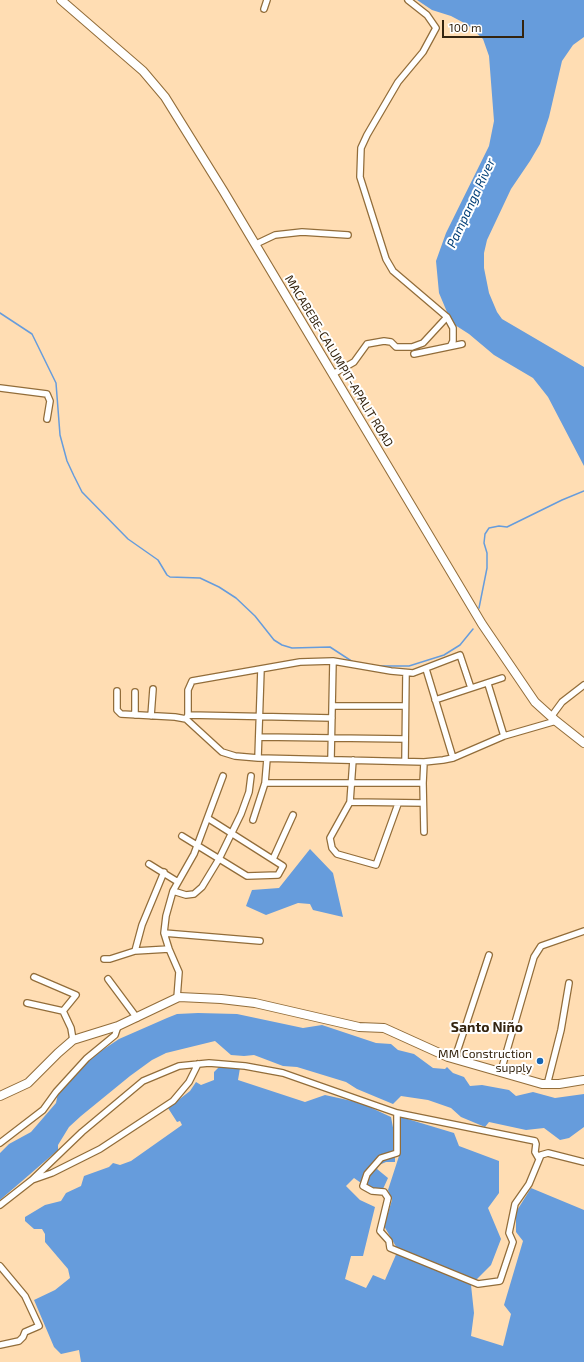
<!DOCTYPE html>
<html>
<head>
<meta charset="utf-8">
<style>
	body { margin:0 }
	#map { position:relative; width:584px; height:1362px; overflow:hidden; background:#ffddb3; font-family:"Exo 2",sans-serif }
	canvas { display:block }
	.scale { position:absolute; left:442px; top:20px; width:82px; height:18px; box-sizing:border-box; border:2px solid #34240f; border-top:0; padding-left:5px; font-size:12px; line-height:14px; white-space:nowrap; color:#34240f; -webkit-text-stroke:3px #fff; paint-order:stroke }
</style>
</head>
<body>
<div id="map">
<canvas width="584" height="1362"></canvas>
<div class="scale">100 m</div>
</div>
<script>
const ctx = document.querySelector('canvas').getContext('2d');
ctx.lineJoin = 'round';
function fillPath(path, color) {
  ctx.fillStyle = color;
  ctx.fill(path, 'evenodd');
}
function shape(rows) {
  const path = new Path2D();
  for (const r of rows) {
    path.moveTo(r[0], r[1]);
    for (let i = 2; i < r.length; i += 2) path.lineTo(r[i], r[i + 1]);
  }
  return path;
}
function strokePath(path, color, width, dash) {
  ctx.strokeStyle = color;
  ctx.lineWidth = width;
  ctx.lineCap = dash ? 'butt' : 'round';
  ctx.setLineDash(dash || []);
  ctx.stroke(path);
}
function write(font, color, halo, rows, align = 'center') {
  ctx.font = font + ' "Exo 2",sans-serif';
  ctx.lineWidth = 4;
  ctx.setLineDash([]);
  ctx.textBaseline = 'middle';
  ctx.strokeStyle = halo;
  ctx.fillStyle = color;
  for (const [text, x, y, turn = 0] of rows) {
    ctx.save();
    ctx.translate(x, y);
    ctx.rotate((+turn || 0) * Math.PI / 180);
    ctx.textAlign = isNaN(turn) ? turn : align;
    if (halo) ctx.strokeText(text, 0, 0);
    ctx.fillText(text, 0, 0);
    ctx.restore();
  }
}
fillPath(shape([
	[417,0,584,0,584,37,573,45,562,61,549,117,540,144,530,161,511,189,487,240,484,253,484,268,489,293,497,312,502,319,584,367,584,466,548,397,533,378,494,355,469,334,455,325,447,312,439,293,436,261,446,233,489,146,494,121,489,56,483,39,468,25,451,16,432,10],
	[310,849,333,873,343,917,313,910,310,904,298,903,266,915,246,906,252,890,279,888],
	[198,1013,237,1014,303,1028,322,1025,376,1043,391,1044,398,1050,414,1054,433,1068,445,1069,447,1067,453,1073,464,1077,470,1086,482,1085,509,1090,516,1096,533,1092,555,1098,584,1094,584,1127,569,1138,560,1140,544,1128,526,1130,489,1122,485,1127,461,1117,451,1108,428,1100,401,1096,393,1104,357,1089,346,1082,297,1067,283,1066,254,1055,244,1056,231,1055,215,1041,166,1053,152,1060,130,1076,81,1116,69,1127,58,1145,58,1150,0,1200,0,1153,9,1144,31,1132,56,1103,58,1093,92,1057,119,1039,167,1018,177,1014],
	[220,1066,240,1068,238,1080,305,1102,325,1095,361,1103,391,1117,395,1138,395,1162,386,1162,379,1165,377,1169,388,1178,383,1189,371,1190,354,1178,346,1186,360,1200,375,1207,363,1256,351,1256,345,1279,366,1288,373,1275,385,1280,398,1250,384,1226,392,1200,388,1190,399,1156,401,1117,454,1133,459,1146,499,1161,499,1193,488,1208,501,1239,491,1265,471,1285,474,1313,471,1336,503,1346,511,1314,504,1305,523,1241,516,1232,516,1212,531,1188,584,1210,584,1362,81,1362,79,1350,61,1354,54,1347,34,1300,55,1290,70,1278,68,1269,45,1242,45,1234,42,1229,34,1229,25,1221,25,1217,45,1205,61,1201,66,1193,81,1186,84,1176,109,1167,113,1163,120,1165,131,1161,182,1125,180,1121,177,1122,168,1108,190,1091,196,1082,201,1085,214,1080,214,1072]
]), '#669cdc');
strokePath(shape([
	[0,313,32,334,56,383,60,435,67,461,74,476,82,492,128,539,158,560,167,575,170,577,200,578,219,587,236,598,255,616,274,640,282,645,292,648,330,647,353,662],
	[479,608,487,568,487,553,484,543,485,534,489,528,499,526,507,527,562,500,584,491],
	[378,666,409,666,444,655,460,645,473,629]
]), '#669cdc', 1.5);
const minor = shape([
	[264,9,267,0],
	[256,244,275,235,302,232,348,235],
	[447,317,453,328,453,341,451,345],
	[414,354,462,344],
	[333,374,354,362,367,344,384,341,391,342,396,347,412,347,423,343,447,317,393,271,386,259,360,177,361,148,367,135,398,82,423,52,436,28,427,15,408,0],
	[0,388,47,394,50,401,47,419],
	[426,669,453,758],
	[488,684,504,736],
	[117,691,117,710,121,714,175,717,186,719,222,752,235,756,258,758,424,762,443,760,453,758,504,736,556,721],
	[435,700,502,678],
	[333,706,405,706],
	[135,715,135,692],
	[188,715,332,718],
	[151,716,153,689],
	[551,717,562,702,584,685],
	[186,719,188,715,188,690,192,681,300,662,333,661,391,671,413,673,460,655,471,688],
	[260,737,405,739],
	[258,758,261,669],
	[331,759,333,661],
	[353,760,350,802,330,838,332,848,337,854,376,865,398,804],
	[405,761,406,673],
	[265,783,423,783],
	[350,802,423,803],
	[253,820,265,783,267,759],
	[424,832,423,783,424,762],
	[182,836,247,876,278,875,283,866,209,819],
	[273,859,293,815],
	[149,864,178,882],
	[173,891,186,895,194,894,202,887,219,859,241,814,249,792,251,776],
	[164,933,260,941],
	[135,951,169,949],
	[104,959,110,959,135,951,142,925,164,872],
	[34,977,76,995,63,1011],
	[108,979,137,1018],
	[177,998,179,972,169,949,164,933,166,916,173,891,194,854,223,776],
	[27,1003,63,1011,71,1028,73,1040],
	[455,1058,489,955],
	[501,1071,534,957,541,946,584,931],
	[547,1085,561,1030,569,983],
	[397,1113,397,1153,381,1158,367,1174,363,1186,372,1191,384,1192,388,1198,380,1231,389,1241,390,1248,478,1284,500,1281,513,1242,509,1233,515,1204,529,1184,541,1155,548,1153,584,1162],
	[0,1143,43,1110,56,1092,87,1058,115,1035,118,1026],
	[32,1180,82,1132,143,1081,179,1066,209,1063,245,1066,283,1073,397,1113,535,1141,536,1144,535,1152,539,1159],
	[0,1205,32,1180,52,1173,100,1149,173,1101,189,1082,198,1064],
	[0,1266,25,1296,39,1326,25,1332,23,1337,19,1341,0,1345]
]);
const secondary = shape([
	[61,0,143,71,165,97,224,192,482,624,535,702,556,721,584,743],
	[0,1096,28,1083,58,1053,73,1040,118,1026,179,997,221,999,255,1003,359,1027,384,1028,448,1057,542,1084,559,1084,584,1080]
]);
strokePath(minor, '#926d3a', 8);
strokePath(secondary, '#926d3a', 10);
strokePath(minor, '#fff', 5.5);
strokePath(secondary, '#fff', 8);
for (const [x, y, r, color] of [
	[540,1061,4,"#1665b3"]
]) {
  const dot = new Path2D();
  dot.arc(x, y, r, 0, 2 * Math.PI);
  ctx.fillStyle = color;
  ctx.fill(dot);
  strokePath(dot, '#fff', 1.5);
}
write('12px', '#34240f', '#fff', [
	["MACABEBE-CALUMPIT-APALIT ROAD",339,361,59]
]);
write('12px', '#34240f', '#fff', [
	["MM Construction",532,1054],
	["supply",532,1068]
], 'right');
write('italic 13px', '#003e77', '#fff', [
	["Pampanga River",471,203,-65]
]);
write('bold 14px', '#34240f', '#fff', [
	["Santo Niño",487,1027]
]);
</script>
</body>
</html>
